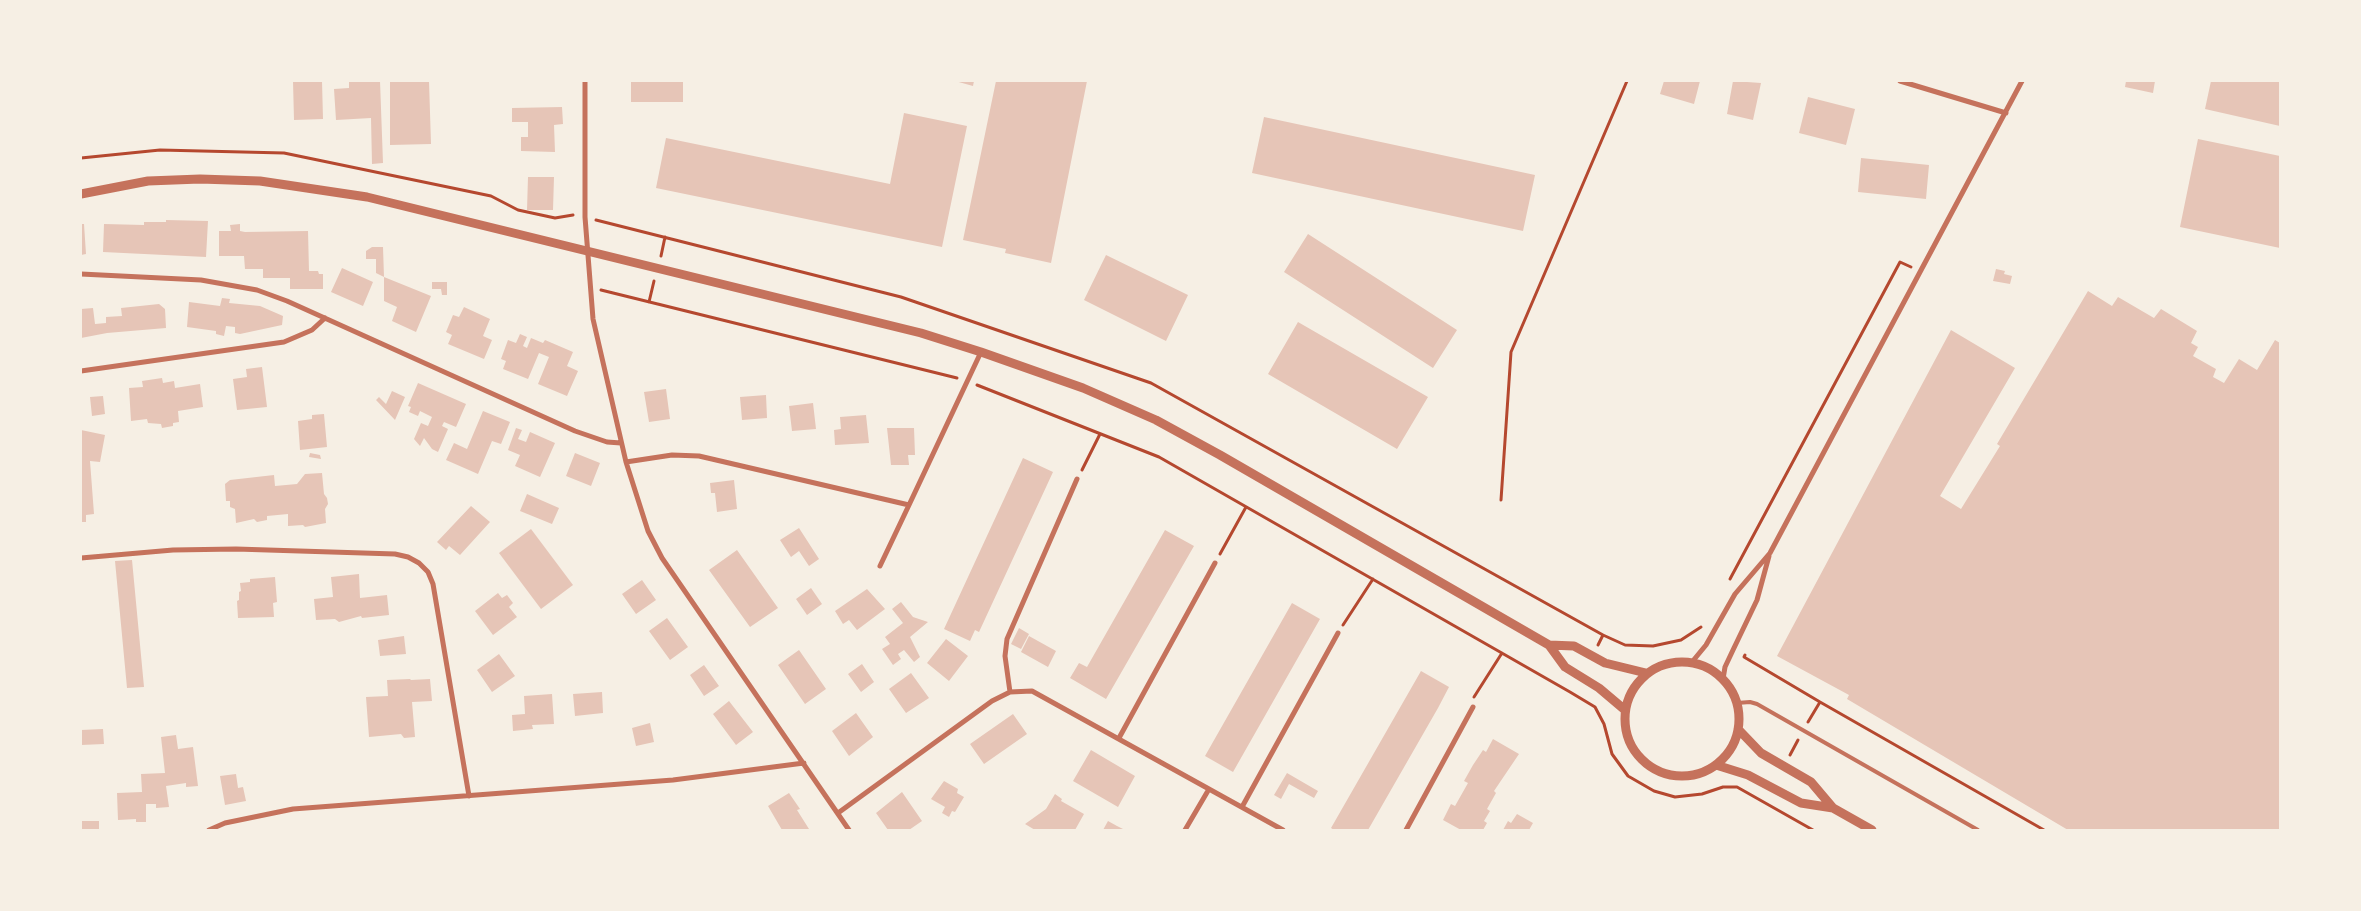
<!DOCTYPE html>
<html>
<head>
<meta charset="utf-8">
<style>
	body { margin:0 }
	#map { position:relative; width:2361px; height:911px; overflow:hidden; background:#f6efe4; font-family:"Varela Round",sans-serif }
	canvas { display:block }
	.frame { position:absolute; inset:0; border:82px solid #f6efe4; pointer-events:none }
</style>
</head>
<body>
<div id="map">
<canvas width="2361" height="911"></canvas>
<div class="frame"></div>
</div>
<script>
const ctx = document.querySelector('canvas').getContext('2d');
ctx.lineJoin = 'round';
function fillPath(path, color) {
  ctx.fillStyle = color;
  ctx.fill(path, 'evenodd');
}
function shape(rows) {
  const path = new Path2D();
  for (const r of rows) {
    if (r.length === 3) {
      path.moveTo(r[0] + r[2], r[1]);
      path.arc(r[0], r[1], r[2], 0, 2 * Math.PI);
      continue;
    }
    path.moveTo(r[0], r[1]);
    for (let i = 2; i < r.length; i += 2) path.lineTo(r[i], r[i + 1]);
  }
  return path;
}
function strokePath(path, color, width, dash) {
  ctx.strokeStyle = color;
  ctx.lineWidth = width;
  ctx.lineCap = dash ? 'butt' : 'round';
  ctx.setLineDash(dash || []);
  ctx.stroke(path);
}
fillPath(shape([
	[293,81,322,81,323,119,294,120],
	[349,81,380,81,383,163,372,164,371,118,336,120,334,89,349,88],
	[390,81,429,81,431,144,390,145],
	[631,81,683,81,683,102,631,102],
	[955,81,974,81,973,86],
	[996,81,1087,81,1051,263,1005,253,1006,249,963,240],
	[1664,81,1700,81,1694,104,1660,94],
	[1733,81,1761,83,1753,120,1727,114],
	[2126,81,2155,81,2153,93,2125,87],
	[2211,81,2280,81,2280,126,2205,109],
	[1808,97,1855,109,1846,145,1799,133],
	[562,107,563,124,554,125,555,152,521,151,521,137,528,137,528,122,512,122,512,108],
	[904,113,967,126,942,247,656,188,666,138,890,184],
	[1264,117,1535,175,1523,231,1252,173],
	[2198,139,2280,156,2280,248,2180,227],
	[1861,158,1929,165,1926,199,1858,192],
	[528,177,554,177,553,210,527,210],
	[166,220,208,221,206,257,103,252,104,224,144,225,144,222,166,222],
	[81,224,84,224,86,254,81,255],
	[240,224,240,231,245,232,308,231,309,271,318,271,319,274,323,274,323,289,290,289,290,278,263,278,263,269,245,269,244,256,219,256,219,231,231,231,230,225],
	[1308,234,1457,330,1433,368,1284,272],
	[372,247,383,247,384,277,376,273,376,259,366,259,366,251],
	[1106,255,1188,295,1166,341,1084,300],
	[342,268,373,282,363,306,331,292],
	[1996,269,2005,271,2004,274,2012,276,2010,284,1993,281],
	[384,277,431,296,416,332,392,321,397,307,384,301],
	[432,282,447,282,447,295,442,295,441,289,432,289],
	[2088,291,2112,306,2118,297,2154,318,2161,309,2197,331,2191,343,2198,347,2193,356,2216,369,2213,377,2224,383,2239,359,2257,370,2275,340,2280,343,2280,830,2068,830,1847,699,1849,695,1777,656,1951,330,2015,368,1940,496,1961,509,2000,446,1997,444],
	[222,298,230,299,229,303,260,306,283,316,282,325,240,334,235,333,235,327,226,326,224,336,216,334,216,331,187,327,189,302,220,306],
	[159,304,165,309,166,328,107,333,81,338,81,309,93,308,95,324,106,323,106,317,122,316,121,308],
	[464,307,490,319,483,336,492,340,484,359,448,344,452,335,446,332,453,315,459,317],
	[1298,322,1428,397,1397,449,1268,374],
	[520,334,527,337,523,346,527,348,531,338,543,343,545,340,573,352,567,366,578,371,567,396,538,384,549,357,539,353,528,379,503,369,506,361,501,359,508,340,516,343],
	[262,367,267,407,237,410,233,379,247,377,246,369],
	[162,378,163,383,174,381,175,388,200,384,203,407,178,411,179,422,173,423,173,426,162,428,161,424,148,423,147,419,131,421,129,388,143,387,142,381],
	[418,383,466,404,456,427,444,422,442,426,448,429,438,452,432,449,424,438,420,446,414,439,421,423,428,426,432,417,420,411,418,416,409,412,411,407,408,406],
	[666,389,670,419,649,422,644,392],
	[392,391,405,397,395,420,376,400,379,397,386,404],
	[766,395,767,418,742,420,740,397],
	[103,396,105,414,92,416,90,397],
	[813,403,816,429,792,431,789,406],
	[483,411,510,422,501,444,492,441,478,474,446,460,454,443,467,449],
	[324,414,327,447,300,450,298,421,312,419,312,415],
	[866,415,869,443,835,445,834,430,841,429,840,417],
	[516,428,522,430,518,439,526,442,530,432,555,443,540,477,515,466,520,455,508,450],
	[887,428,914,428,915,455,908,455,909,465,891,465],
	[81,430,105,435,100,462,90,461,94,514,86,515,86,522,81,522],
	[310,453,320,455,321,459,309,457],
	[575,453,600,463,591,486,566,476],
	[1023,458,1053,472,979,632,975,630,970,641,944,629],
	[322,473,324,494,327,498,328,504,325,509,326,523,305,527,303,525,288,526,288,514,267,516,267,520,257,522,254,519,236,523,235,509,230,507,230,501,226,501,225,484,230,480,274,475,275,486,297,484,305,474],
	[734,480,737,509,717,512,715,493,711,493,710,483],
	[527,494,559,508,552,524,520,511],
	[471,506,490,522,460,555,449,546,446,550,437,542],
	[799,528,819,559,809,566,799,551,791,557,780,540],
	[531,529,573,585,541,609,499,553],
	[1165,530,1194,546,1106,699,1070,678,1079,663,1087,667],
	[737,550,778,608,750,627,709,570],
	[132,560,144,687,127,688,115,561],
	[359,574,360,598,387,595,389,615,362,618,361,616,339,622,335,619,316,620,314,599,333,597,331,577],
	[275,577,277,602,273,603,274,617,238,618,237,601,239,600,239,592,241,591,240,583,250,582,250,579],
	[642,580,656,600,636,614,622,594],
	[811,588,822,604,807,615,796,599],
	[867,589,885,609,857,630,849,620,843,624,835,611],
	[498,593,502,598,507,595,513,603,509,607,517,617,493,635,475,611],
	[901,602,913,617,928,622,910,637,920,657,914,662,904,650,898,654,901,659,893,665,882,649,890,644,885,637,903,623,892,609],
	[1292,603,1320,619,1233,772,1205,756],
	[667,618,688,647,670,660,649,631],
	[1019,628,1029,634,1021,649,1011,644],
	[404,636,406,654,380,656,378,640],
	[1029,636,1056,651,1048,667,1021,652],
	[946,639,968,656,949,681,927,663],
	[799,650,826,689,805,704,778,665],
	[499,654,515,676,492,692,477,670],
	[862,664,874,682,861,692,848,674],
	[704,665,719,686,704,696,690,675],
	[1421,671,1449,687,1438,708,1368,830,1334,830,1331,828],
	[911,673,929,698,906,713,889,689],
	[410,679,411,680,430,679,432,701,412,702,415,737,404,738,401,734,369,737,366,697,388,696,387,680],
	[602,692,603,713,575,716,573,694],
	[552,694,554,724,532,725,533,729,513,731,512,715,525,714,524,696],
	[729,701,753,732,736,745,713,714],
	[856,713,873,737,849,756,832,731],
	[1013,714,1027,734,984,764,970,744],
	[650,723,654,742,636,746,632,728],
	[103,729,104,744,81,745,81,730],
	[176,735,178,749,193,747,198,786,186,787,186,783,166,786,169,807,156,808,156,804,146,804,146,822,136,822,136,819,118,820,117,793,142,792,141,774,165,773,161,737],
	[1493,739,1519,754,1494,791,1496,793,1487,809,1490,811,1484,821,1487,823,1483,830,1461,830,1443,820,1451,804,1455,806,1468,783,1464,781,1473,765,1483,750,1486,752],
	[1091,750,1135,776,1118,807,1073,781],
	[1287,773,1318,791,1314,798,1289,784,1281,799,1274,795],
	[236,774,238,788,243,787,246,801,225,805,220,776],
	[944,781,958,789,957,793,964,797,955,812,952,811,949,817,942,813,945,807,931,799],
	[902,792,922,821,909,830,888,830,876,813],
	[789,793,800,809,797,810,809,829,807,830,782,830,768,806],
	[1055,794,1062,799,1061,801,1084,814,1075,830,1035,830,1025,824,1046,809],
	[1517,814,1533,823,1529,830,1503,830,1508,821,1511,823],
	[81,821,99,821,99,830,81,830],
	[1108,821,1117,826,1125,830,1103,830]
]), '#e6c5b7');
strokePath(shape([
	[81,158,160,150,284,153,491,196,518,210,555,218,573,215],
	[596,220,901,297,1151,383,1603,635],
	[661,256,665,237],
	[601,290,957,378],
	[649,302,654,281],
	[977,385,1159,457,1570,692],
	[1082,470,1100,434],
	[1501,500,1511,352,1627,81],
	[1220,554,1246,507],
	[1730,579,1900,262,1911,267],
	[1343,625,1373,579],
	[1598,645,1603,635,1625,645,1653,646,1681,640,1701,627],
	[1745,655,1744,657,1820,702,1808,722],
	[1570,692,1595,707,1604,724,1612,754,1628,776,1654,791,1675,797,1702,794,1723,787,1737,787,1813,830],
	[1474,697,1502,653],
	[1820,702,2044,830],
	[1790,755,1798,740]
]), '#b5482f', 3);
strokePath(shape([
	[1737,703,1750,702,1757,704,1978,830]
]), '#c5725c', 4);
strokePath(shape([
	[585,81,585,217,593,319,626,462,648,531,662,558,849,830],
	[1900,81,2006,113],
	[81,274,201,280,257,290,287,301,575,431,607,442,621,443],
	[81,371,284,342,312,330,325,318],
	[626,462,672,455,699,456,909,505,981,352],
	[81,558,173,550,236,549,395,554,408,557,419,563,428,572,433,584,469,796],
	[880,566,909,505],
	[1692,662,1706,645,1735,594,1770,553,2022,81],
	[1723,679,1725,667,1733,650,1757,600,1769,556],
	[1010,692,1005,656,1007,639,1077,479],
	[1119,738,1215,563],
	[1242,807,1338,633],
	[838,813,992,701,1010,692,1032,691,1283,830],
	[209,830,225,823,293,809,673,780,804,763],
	[1185,830,1209,789],
	[1406,830,1473,707]
]), '#c5725c', 5);
strokePath(shape([
	[81,194,148,181,200,179,260,181,367,197,921,333,981,352,1083,388,1156,420,1220,455,1549,645,1565,667,1599,688,1625,710],
	[1549,645,1574,646,1605,663,1646,673],
	[1682,719,57],
	[1738,729,1761,753,1811,782,1833,808,1872,830],
	[1716,765,1748,775,1801,803,1833,808]
]), '#c5725c', 9);
</script>
</body>
</html>
